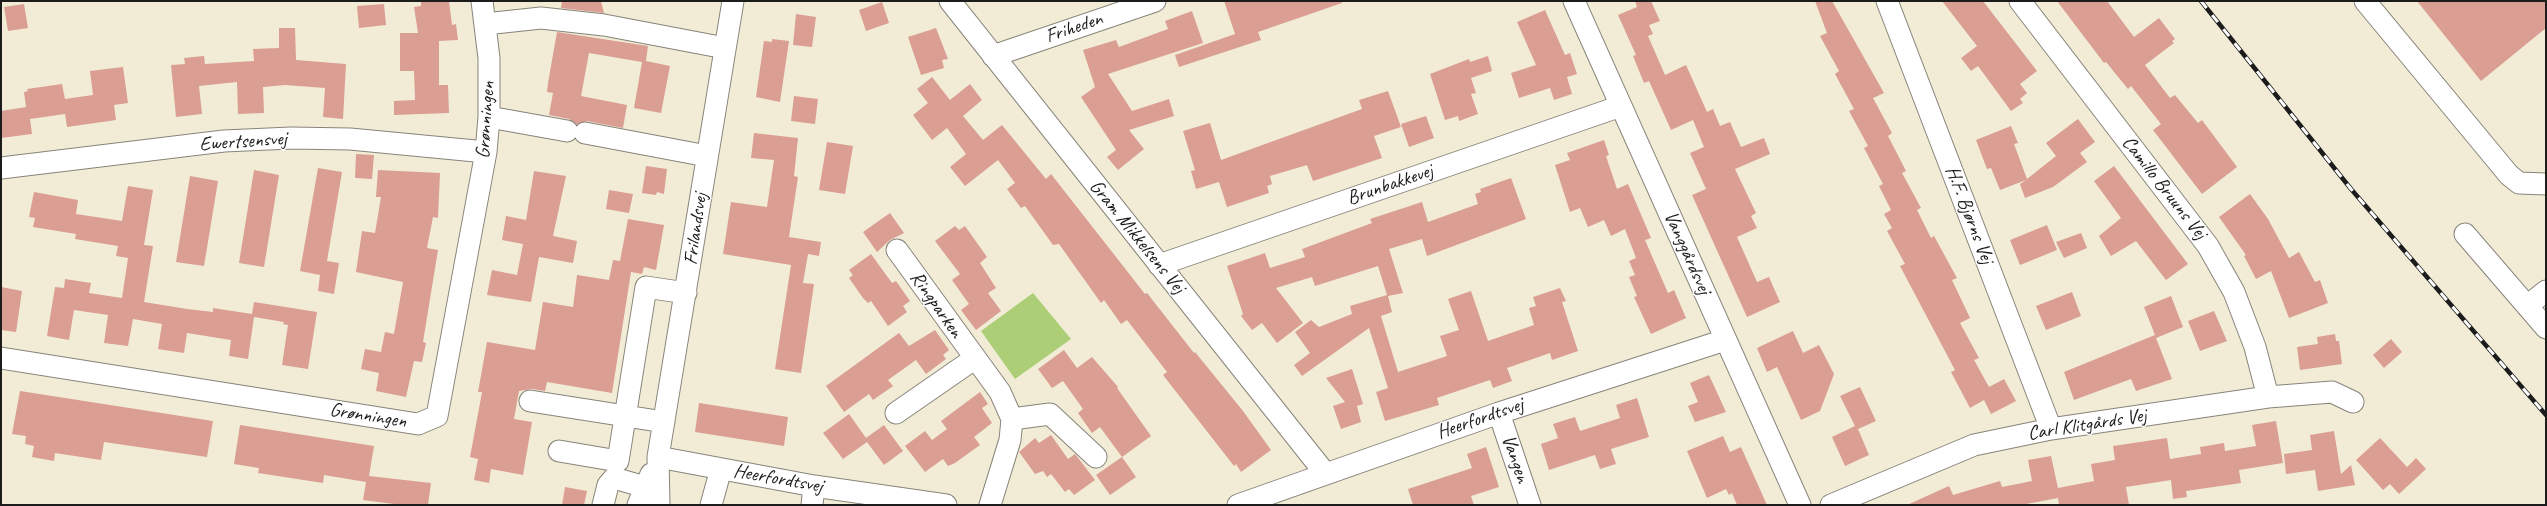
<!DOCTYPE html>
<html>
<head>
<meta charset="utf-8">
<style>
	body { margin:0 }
	#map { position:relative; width:2547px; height:506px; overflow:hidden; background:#f2ecd7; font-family:Caveat,sans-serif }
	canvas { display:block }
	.frame { position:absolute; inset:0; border:2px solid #1c1c1c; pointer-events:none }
</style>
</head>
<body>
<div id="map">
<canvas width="2547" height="506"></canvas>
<div class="frame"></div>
</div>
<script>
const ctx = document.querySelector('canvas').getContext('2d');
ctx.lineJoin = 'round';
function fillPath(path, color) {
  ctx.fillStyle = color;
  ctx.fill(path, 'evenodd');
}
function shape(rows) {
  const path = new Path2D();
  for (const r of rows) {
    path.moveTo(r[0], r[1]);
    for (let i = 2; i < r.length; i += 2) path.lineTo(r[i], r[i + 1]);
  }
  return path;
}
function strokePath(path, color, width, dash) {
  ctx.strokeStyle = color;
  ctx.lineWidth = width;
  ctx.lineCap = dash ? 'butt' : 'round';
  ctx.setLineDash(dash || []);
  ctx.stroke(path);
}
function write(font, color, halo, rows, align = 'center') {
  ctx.font = font + ' Caveat,sans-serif';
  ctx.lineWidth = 3;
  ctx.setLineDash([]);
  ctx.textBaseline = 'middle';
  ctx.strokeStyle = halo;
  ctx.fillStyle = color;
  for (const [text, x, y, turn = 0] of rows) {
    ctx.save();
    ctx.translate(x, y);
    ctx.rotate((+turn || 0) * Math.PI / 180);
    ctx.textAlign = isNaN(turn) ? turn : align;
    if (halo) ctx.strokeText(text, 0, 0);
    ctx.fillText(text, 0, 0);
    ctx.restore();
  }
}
fillPath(shape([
	[1033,293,1071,339,1015,379,981,331]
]), '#abce77');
fillPath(shape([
	[421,1,449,1,452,25,456,24,458,40,439,41,439,85,448,85,449,113,394,115,394,101,415,100,414,71,400,71,400,33,418,33,414,7,421,6],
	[562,1,601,1,604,13,561,8],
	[1224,1,1342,1,1342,3,1258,32,1261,40,1179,67,1175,55,1235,34],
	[1635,1,1651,1,1660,21,1649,25,1653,34,1648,36,1665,75,1686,65,1707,112,1713,109,1720,126,1730,122,1741,147,1764,138,1770,154,1735,169,1756,213,1751,216,1757,228,1737,237,1757,282,1769,277,1780,302,1747,317,1692,195,1706,189,1690,153,1704,147,1693,120,1671,130,1649,81,1644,83,1633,56,1636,55,1618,15,1637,7],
	[1815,1,1832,1,1884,93,1873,98,1892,133,1888,136,1906,171,1902,173,1921,208,1917,210,1931,238,1934,236,1957,278,1952,280,1970,318,1960,323,1979,358,1974,360,1989,387,2004,379,2016,401,1991,414,1984,400,1970,408,1951,372,1955,370,1900,266,1905,264,1887,231,1892,228,1884,214,1891,210,1879,186,1883,184,1864,148,1868,146,1849,111,1854,109,1835,74,1839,71,1820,36,1827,33],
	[1942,1,1983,1,2037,71,2020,84,2027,93,2020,99,2023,103,2011,111,1978,66,1971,71,1961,58,1977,46],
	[2057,1,2107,1,2134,37,2159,18,2175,39,2172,41,2174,43,2145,65,2170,98,2175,95,2198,123,2202,120,2237,167,2202,194,2153,130,2161,124,2131,86,2128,89,2106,62,2104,63],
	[2417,1,2546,1,2546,28,2481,81],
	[882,2,889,23,866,31,859,10],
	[24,4,28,28,8,31,4,7],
	[384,4,386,25,359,28,357,6],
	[1545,10,1565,55,1570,53,1577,74,1567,77,1572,94,1554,100,1550,88,1519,98,1511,73,1536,65,1517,22],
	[1192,11,1203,43,1108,74,1132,111,1169,99,1174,116,1129,130,1144,149,1118,170,1107,157,1116,150,1081,97,1095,87,1083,50,1116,40,1119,47,1168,29,1165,21],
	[796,14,816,17,812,47,793,45],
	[279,28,295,28,296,60,346,64,343,119,323,117,325,88,285,85,263,87,264,113,238,114,237,82,199,86,202,114,176,117,171,65,185,64,184,58,204,56,205,64,254,61,253,49,279,48],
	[936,28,948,59,942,60,944,68,921,75,908,37],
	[557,32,648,46,646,61,670,66,661,113,634,108,642,62,589,53,581,96,627,105,623,128,587,121,577,125,569,119,549,115,553,93,547,92,548,83],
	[772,39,789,41,780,102,756,97,764,41,772,42],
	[1488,56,1492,71,1471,78,1476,93,1471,94,1478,114,1459,121,1458,116,1445,120,1430,74,1469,59,1470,62],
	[123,67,128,103,114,105,116,120,67,127,65,114,30,119,32,134,1,138,1,111,26,107,24,92,28,91,27,89,62,84,65,99,93,95,90,71],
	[932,77,950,100,970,84,982,100,963,116,983,140,1002,125,1046,179,1051,174,1145,294,1147,293,1194,353,1195,352,1243,411,1271,450,1241,472,1236,464,1234,466,1163,375,1167,372,1127,320,1121,324,1104,300,1101,303,1059,244,1053,245,1025,206,1021,208,1007,189,1015,183,998,160,965,186,950,167,966,154,947,128,932,140,913,115,928,103,917,89],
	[1388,91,1401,127,1374,136,1382,158,1313,181,1307,165,1270,176,1272,184,1267,186,1269,193,1227,207,1219,182,1196,189,1191,171,1195,170,1183,131,1210,123,1221,160,1362,109,1359,100],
	[794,96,818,99,815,124,791,121],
	[1426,116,1434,138,1409,147,1401,124],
	[2078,119,2095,142,2080,153,2087,162,2053,187,2025,198,2020,184,2026,180,2000,190,1991,168,1987,169,1976,140,2011,126,2018,143,2014,144,2027,179,2056,156,2046,143],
	[754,133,798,138,794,176,798,177,789,237,821,242,819,256,808,254,803,283,814,284,801,373,775,369,791,265,723,254,731,202,767,207,774,160,751,158],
	[1604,140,1609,155,1606,156,1617,189,1628,184,1651,238,1645,240,1668,293,1674,290,1686,318,1651,334,1634,297,1637,296,1629,277,1635,275,1629,261,1636,258,1625,229,1611,236,1604,220,1588,227,1580,208,1570,212,1555,165,1570,160,1567,153],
	[827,142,853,146,845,194,819,190],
	[356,154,374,155,372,179,355,178],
	[646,166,667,169,664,194,657,192,656,195,642,193],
	[2114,166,2188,264,2166,280,2136,241,2111,256,2099,236,2121,218,2094,181],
	[318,168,342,172,327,261,339,263,334,294,318,291,320,275,300,271],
	[254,170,279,175,264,267,239,263],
	[378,170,440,173,438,218,433,217,427,248,438,250,423,342,426,343,422,362,414,361,406,397,376,391,379,373,361,369,365,349,381,352,385,332,394,334,403,282,356,272,362,231,375,233,381,197,376,197],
	[534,171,566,176,553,236,577,241,573,263,539,257,531,302,487,295,492,270,517,275,523,244,502,240,506,216,526,220],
	[190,176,218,181,204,266,176,262],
	[1511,178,1526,219,1427,256,1422,239,1389,249,1403,293,1388,296,1392,312,1381,316,1398,372,1447,356,1440,336,1459,330,1448,299,1471,291,1488,341,1534,325,1529,308,1536,306,1533,297,1560,288,1566,301,1562,302,1578,351,1552,360,1550,353,1507,368,1512,381,1493,388,1490,380,1437,398,1439,405,1385,421,1376,392,1388,388,1369,328,1302,376,1294,365,1310,353,1295,332,1311,320,1319,327,1352,314,1350,306,1387,295,1378,266,1315,286,1312,277,1276,288,1303,323,1277,343,1262,323,1252,330,1241,316,1243,314,1227,266,1265,253,1270,268,1305,257,1302,249,1372,223,1370,219,1422,202,1428,222,1478,204,1475,194,1481,192,1480,189],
	[128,186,153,190,144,245,153,246,144,302,187,309,213,312,213,308,252,314,254,302,317,312,308,369,282,365,288,325,283,324,284,322,254,317,248,359,229,356,231,340,187,333,184,353,158,349,162,324,133,319,128,346,104,343,108,315,74,310,69,340,47,336,55,287,64,288,65,279,91,283,89,293,122,298,128,258,116,256,118,246,75,239,76,234,33,227,35,218,29,217,34,192,78,200,76,214,122,221],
	[609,190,633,194,629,213,606,209],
	[2250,194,2268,219,2289,258,2299,252,2315,282,2320,280,2328,303,2289,318,2271,271,2256,279,2244,256,2246,255,2219,217],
	[890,213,904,233,890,240,877,252,863,232],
	[628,219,664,225,656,270,644,267,642,274,631,272,612,393,547,382,545,391,532,389,519,391,514,419,532,422,523,475,491,469,489,483,474,480,478,459,470,457,482,392,478,392,487,342,535,350,543,302,573,307,577,275,609,280,613,260,620,261],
	[2047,225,2057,250,2020,265,2010,240],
	[955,226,959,230,965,226,987,257,980,263,996,288,988,293,1001,311,976,330,961,310,969,304,952,280,960,274,935,241],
	[2081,233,2087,248,2064,258,2056,242],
	[871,254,892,283,896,281,910,301,903,306,907,312,888,326,871,301,868,303,863,298,849,278,853,275,849,270],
	[1,287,22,291,16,332,1,330],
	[2072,292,2081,316,2046,330,2036,306],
	[2171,296,2183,327,2156,338,2172,379,2136,391,2131,379,2074,400,2064,372,2155,335,2144,307],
	[2214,311,2227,341,2200,351,2188,321],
	[935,330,949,350,943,355,946,359,926,374,916,360,888,380,893,386,873,400,869,394,844,412,826,386,899,333,909,346],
	[1793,331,1803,353,1819,345,1834,374,1820,411,1801,420,1777,367,1767,372,1757,348],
	[2335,334,2336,341,2339,341,2342,364,2300,370,2297,347,2318,344,2317,337],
	[2391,339,2402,352,2384,368,2373,355],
	[1064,350,1077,368,1092,357,1118,387,1117,388,1151,436,1122,457,1136,477,1110,495,1096,475,1122,457,1100,427,1092,433,1078,413,1083,409,1063,381,1052,388,1038,369],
	[1352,369,1363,404,1357,406,1361,422,1341,429,1333,406,1345,402,1326,378],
	[1709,375,1726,412,1695,422,1688,406,1698,402,1690,383],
	[1860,387,1876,421,1858,429,1869,455,1845,466,1832,437,1855,426,1840,396],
	[20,391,213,421,207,457,104,442,101,460,55,453,54,461,32,457,34,446,25,444,26,436,12,434],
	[980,392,988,404,982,408,992,423,974,437,980,445,955,463,948,466,943,459,925,472,905,446,925,431,932,440,947,429,941,421],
	[1637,398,1649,437,1611,449,1616,464,1600,469,1595,455,1549,470,1541,444,1558,438,1553,424,1575,417,1580,431,1620,418,1616,405],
	[699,403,788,417,784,446,695,432],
	[849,414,866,438,884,425,903,451,884,465,867,442,843,459,823,433],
	[2276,421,2283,463,2239,470,2241,483,2186,491,2187,497,2173,499,2171,480,2126,487,2129,505,2059,505,2058,498,2021,505,1907,505,1949,486,1953,495,2000,481,2002,487,2032,481,2028,460,2051,456,2058,488,2094,481,2091,464,2115,460,2113,446,2167,438,2170,459,2201,454,2200,447,2224,443,2225,451,2256,446,2252,425],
	[240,425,374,446,369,476,431,483,428,505,402,505,363,500,366,482,324,475,323,483,258,473,259,468,234,464],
	[2334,431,2341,474,2351,465,2355,485,2318,491,2315,470,2286,474,2284,454,2312,450,2310,435],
	[1051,435,1068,459,1075,454,1095,480,1074,495,1069,489,1065,492,1051,474,1047,477,1043,471,1035,474,1019,452,1035,438,1039,443],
	[1723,436,1730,452,1741,447,1767,505,1737,505,1732,493,1729,495,1726,489,1707,498,1687,451],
	[2380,438,2407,467,2416,458,2426,469,2399,494,2390,484,2383,490,2356,460],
	[1486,447,1499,487,1471,496,1474,505,1413,505,1408,489,1472,468,1467,454],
	[565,487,587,491,584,505,562,505]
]), '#da9e93');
const minor = shape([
	[950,1,1325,473],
	[1574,1,1800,505],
	[1887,1,2051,429],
	[2020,1,2208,246,2234,292,2255,347,2268,397],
	[2365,1,2509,175,2519,183,2546,184],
	[485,24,541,18,604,25,725,48],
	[993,56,1155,1],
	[489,117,567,131],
	[585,133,707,156],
	[1,168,224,141,291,138,350,139,486,152],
	[2465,234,2546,328],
	[897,250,1000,392,1012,419,1010,440,990,505],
	[1159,265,1621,106],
	[2527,306,2546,291],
	[1,358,418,424,437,416,486,152,489,117,489,58,482,1],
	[530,401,664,422],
	[896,413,974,359],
	[1499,413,1530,505],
	[1012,419,1050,414,1096,457],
	[559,451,618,461,646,287,686,293],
	[658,457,814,486,946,505],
	[603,505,608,485,614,478,645,487],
	[638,505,651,474],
	[659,505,658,457,733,1],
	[711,505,721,469],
	[812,505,814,486],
	[1238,505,1499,413,1725,340],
	[1831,505,1974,445,2051,429,2268,397,2332,392,2353,402]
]);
strokePath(minor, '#87847a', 23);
strokePath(minor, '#fff', 21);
const rail = shape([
	[2201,1,2351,189,2546,415]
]);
strokePath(rail, '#1c1c1c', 4.5);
strokePath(rail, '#fff', 3, [9]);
write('20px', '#1c1c1c', '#fff', [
	["Friheden",1074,28,-19],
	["Grønningen",486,120,-86],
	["Ewertsensvej",243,142,-4],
	["Brunbakkevej",1390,185,-19],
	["Camillo Bruuns Vej",2164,188,52],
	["H.F. Bjørns Vej",1969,215,69],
	["Frilandsvej",696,229,-82],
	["Gram Mikkelsens Vej",1137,237,51],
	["Vanggårdsvej",1687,253,66],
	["Ringparken",936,305,55],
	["Grønningen",368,416,9],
	["Heerfordtsvej",1480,419,-19],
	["Carl Klitgårds Vej",2087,425,-9],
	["Vangen",1515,459,71],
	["Heerfordtsvej",778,479,10]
]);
</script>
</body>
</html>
